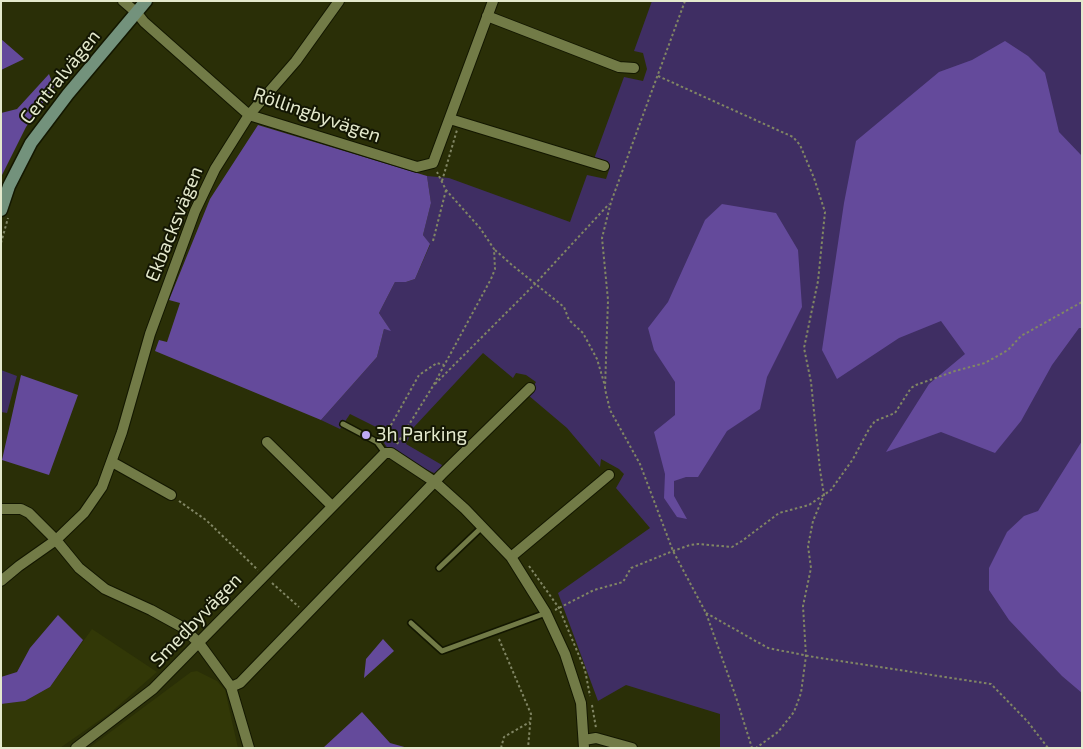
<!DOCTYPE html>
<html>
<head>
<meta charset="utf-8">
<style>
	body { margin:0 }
	#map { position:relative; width:1083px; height:749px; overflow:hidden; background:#2a2f07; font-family:"Exo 2",sans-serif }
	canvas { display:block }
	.frame { position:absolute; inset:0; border:2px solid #e4e9cd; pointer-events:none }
</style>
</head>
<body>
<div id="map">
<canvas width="1083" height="749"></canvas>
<div class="frame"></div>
</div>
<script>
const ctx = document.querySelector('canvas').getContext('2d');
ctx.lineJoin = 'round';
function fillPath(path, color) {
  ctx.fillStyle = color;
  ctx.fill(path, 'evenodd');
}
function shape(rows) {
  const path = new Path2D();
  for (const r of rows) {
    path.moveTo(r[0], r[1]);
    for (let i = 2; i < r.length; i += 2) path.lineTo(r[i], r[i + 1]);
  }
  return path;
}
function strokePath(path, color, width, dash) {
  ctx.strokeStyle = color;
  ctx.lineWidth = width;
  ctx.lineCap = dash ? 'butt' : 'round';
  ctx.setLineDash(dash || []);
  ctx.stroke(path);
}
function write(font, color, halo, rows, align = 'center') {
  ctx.font = font + ' "Exo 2",sans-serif';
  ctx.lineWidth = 4;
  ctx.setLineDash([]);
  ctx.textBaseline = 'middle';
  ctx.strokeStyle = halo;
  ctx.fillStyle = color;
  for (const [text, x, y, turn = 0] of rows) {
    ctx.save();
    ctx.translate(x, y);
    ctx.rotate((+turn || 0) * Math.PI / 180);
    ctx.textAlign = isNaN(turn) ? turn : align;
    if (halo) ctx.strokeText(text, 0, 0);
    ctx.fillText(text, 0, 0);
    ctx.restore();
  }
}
fillPath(shape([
	[92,629,157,672,110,713,60,748,1,748,1,704,25,701,50,687],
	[197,671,217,681,225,690,238,748,89,748,191,672]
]), '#323807');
fillPath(shape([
	[652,1,1082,1,1082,748,720,748,720,714,626,685,598,701,558,593,650,528,616,488,624,474,619,469,601,459,600,467,567,428,528,395,536,382,526,375,516,373,513,378,483,353,414,427,406,444,442,465,439,472,434,473,391,453,384,443,384,431,350,414,340,429,321,420,377,357,384,329,390,330,379,313,395,282,406,282,415,279,430,245,423,235,431,203,427,176,449,178,570,222,587,175,606,179,610,167,594,159,624,77,643,81,647,69,643,53,634,51],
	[1,370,17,376,7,413,1,412]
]), '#3f2e63');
fillPath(shape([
	[1,39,24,59,1,70],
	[1005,41,1028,56,1045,73,1059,132,1082,156,1082,328,1079,328,1052,365,1021,421,995,453,941,432,886,452,929,384,965,354,941,321,899,338,837,379,822,350,844,203,856,141,939,72,972,60],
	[49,74,54,87,26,127,1,177,1,113,17,109],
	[258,125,427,176,431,203,423,235,430,244,415,279,406,282,395,282,379,313,391,331,384,329,377,357,321,420,155,351,159,340,167,342,180,303,169,300,210,199],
	[722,204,776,213,798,250,802,307,767,377,760,409,727,431,698,477,686,477,674,481,674,496,687,519,677,517,664,498,665,474,654,432,675,415,675,382,654,350,648,328,668,302,705,220],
	[21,375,78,395,49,475,2,460],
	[1082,441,1082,693,1062,676,1009,620,989,590,989,568,1007,532,1024,516,1038,511],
	[58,615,83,640,50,687,25,701,1,704,1,677,17,672,30,648],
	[383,639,394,651,364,678,366,659],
	[362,712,390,743,408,748,323,748]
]), '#644a9b');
const lane = shape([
	[343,424,377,442,385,453],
	[439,568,482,527],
	[411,623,442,651,546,613]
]);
const street = shape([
	[123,1,137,13,144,22,249,115,417,167,433,163,493,1],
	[487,16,619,67,634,68],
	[450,119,604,166],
	[267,442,332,506],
	[112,462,171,495],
	[1,509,21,509,29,513,56,540,79,568,105,589,151,610,182,627,199,643,231,687,249,748],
	[511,557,609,475],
	[1,581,19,566,56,540,84,513,102,487,122,432,150,334,195,211,215,169,249,115,296,61,339,1],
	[231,687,240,683,442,474,530,388],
	[584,740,596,738,632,748],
	[76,748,153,689,385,453,391,453,435,482,465,509,511,557,546,613,565,654,581,703,584,748]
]);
const secondary = shape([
	[1,210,9,186,31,143,68,94,146,1]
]);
strokePath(lane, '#131700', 8);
strokePath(street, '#131700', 12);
strokePath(secondary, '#131700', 15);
strokePath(shape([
	[685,1,611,202,602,238,608,300,605,389,610,410,640,464,673,551,706,613,736,697,752,748],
	[658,76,793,137,800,145,814,178,825,212,818,281,804,348,811,382,820,470,824,495,813,521,808,546,811,568,803,606,806,656,801,693,794,712,778,732,756,748],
	[442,181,457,130],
	[433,241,446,190],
	[1,243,8,218],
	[495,250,512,265,564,307,569,320,583,333,597,359,605,386],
	[435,384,535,284,609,204],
	[385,439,386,434,419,375,437,363,444,365],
	[397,444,433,386,491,279,495,269,494,249,480,228,446,190,437,172],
	[179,501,206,520,258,570],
	[529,566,559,608,585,670,590,696],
	[272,583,299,607],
	[555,610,594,590,623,582,631,568,673,551,690,545,698,544,732,547,742,541,779,513,809,505,831,490,853,459,869,429,875,421,895,413,911,388,916,385,955,371,985,363,1008,350,1021,336,1082,302],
	[706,613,768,648,814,657,991,684,1028,722,1048,748],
	[499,639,531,714,528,748],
	[592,705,596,728],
	[501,748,504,737,530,722]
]), '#818664', 2, [2.5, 2.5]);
strokePath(lane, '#727b47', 5);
strokePath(street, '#727b47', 10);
strokePath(secondary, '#73927c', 12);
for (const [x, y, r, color] of [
	[366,435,5,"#bda9f5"]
]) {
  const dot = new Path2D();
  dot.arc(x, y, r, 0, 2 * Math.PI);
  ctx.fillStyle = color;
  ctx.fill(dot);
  strokePath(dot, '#131603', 2);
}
write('19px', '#e4e9cd', '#131603', [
	["Centralvägen",60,77,-51],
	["Röllingbyvägen",317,115,19],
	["Ekbacksvägen",174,224,-68],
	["Smedbyvägen",196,620,-46]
]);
write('19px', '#e4e9cd', '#131603', [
	["3h Parking",376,435]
], 'left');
</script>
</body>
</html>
